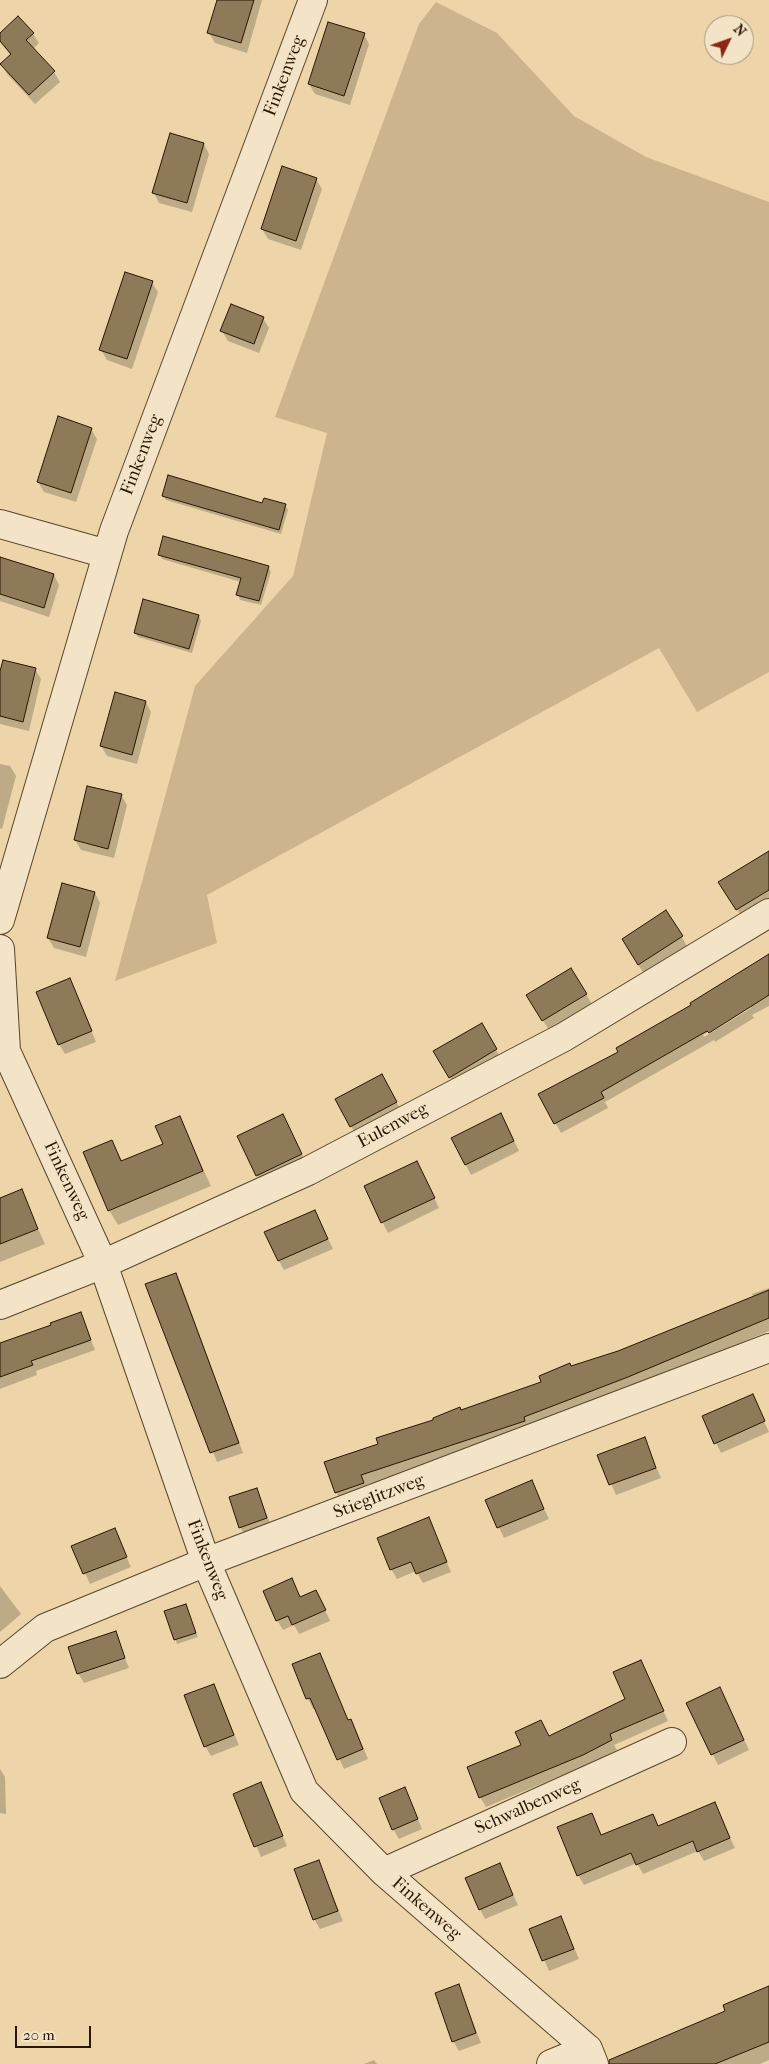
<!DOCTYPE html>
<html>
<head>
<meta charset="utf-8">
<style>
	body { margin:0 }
	#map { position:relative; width:769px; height:2064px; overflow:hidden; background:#edd5a9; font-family:"IM FELL French Canon",serif }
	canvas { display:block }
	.north { position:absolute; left:704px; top:15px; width:50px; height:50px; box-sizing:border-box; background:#f3e4c7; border:1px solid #a29277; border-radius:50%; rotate:48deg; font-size:14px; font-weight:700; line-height:20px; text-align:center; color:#281700 }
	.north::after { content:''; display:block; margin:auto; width:18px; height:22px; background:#8f2418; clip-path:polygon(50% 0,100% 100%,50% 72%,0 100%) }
	.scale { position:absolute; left:15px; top:2026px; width:76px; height:22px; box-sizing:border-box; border:2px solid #281700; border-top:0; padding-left:6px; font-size:15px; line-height:18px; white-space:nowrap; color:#281700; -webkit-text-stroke:4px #f3e4c7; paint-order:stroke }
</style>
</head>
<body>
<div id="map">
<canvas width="769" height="2064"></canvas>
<div class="north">N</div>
<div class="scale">20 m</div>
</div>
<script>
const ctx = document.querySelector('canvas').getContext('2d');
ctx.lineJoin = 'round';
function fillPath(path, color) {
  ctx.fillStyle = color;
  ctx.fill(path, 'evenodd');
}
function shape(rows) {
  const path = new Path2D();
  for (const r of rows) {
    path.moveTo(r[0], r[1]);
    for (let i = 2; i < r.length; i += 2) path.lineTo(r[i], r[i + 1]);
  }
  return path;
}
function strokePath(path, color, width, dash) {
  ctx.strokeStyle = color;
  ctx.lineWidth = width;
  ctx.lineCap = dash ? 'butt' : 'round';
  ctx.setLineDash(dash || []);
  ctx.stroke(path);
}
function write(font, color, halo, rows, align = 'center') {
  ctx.font = font + ' "IM FELL French Canon",serif';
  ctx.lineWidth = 4;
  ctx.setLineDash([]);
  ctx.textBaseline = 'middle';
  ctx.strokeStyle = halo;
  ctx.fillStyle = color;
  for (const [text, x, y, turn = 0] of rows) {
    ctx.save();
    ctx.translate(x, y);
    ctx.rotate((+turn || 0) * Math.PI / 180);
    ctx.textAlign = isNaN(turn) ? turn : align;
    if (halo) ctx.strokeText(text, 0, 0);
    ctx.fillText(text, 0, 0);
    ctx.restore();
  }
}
fillPath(shape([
	[436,2,497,33,574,116,646,157,769,202,769,672,697,712,659,648,207,895,217,943,115,981,195,686,293,576,327,433,275,417,419,24]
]), '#ccb58c');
fillPath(shape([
	[218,0,262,0,247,53,215,43,209,33],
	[0,34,33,34,39,43,33,49,54,72,60,82,35,104,7,74,2,64,11,56,0,42],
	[364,34,369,44,350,105,315,94,309,84],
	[204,144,209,154,192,212,159,203,154,193],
	[316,179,322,189,301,250,268,239,262,229],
	[152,283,158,292,132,369,107,360,101,350],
	[263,318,269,328,259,353,228,341,222,331],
	[91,429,97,439,76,502,44,492,38,482],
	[163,496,285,505,288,510,281,534,166,500],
	[160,554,268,567,271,572,261,605,240,600,238,595,241,582,162,559],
	[0,572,54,575,59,585,49,617,0,601],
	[199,616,201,621,192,653,138,637,135,633],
	[35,669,41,679,29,731,0,724,0,677],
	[146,702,151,712,137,764,107,756,101,746],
	[0,764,10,766,16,776,2,829,0,828],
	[121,795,127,805,114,858,81,850,75,840],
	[769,852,769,903,743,919,720,882],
	[95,893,100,903,86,957,54,948,48,938],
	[681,936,687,946,644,974,629,950],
	[769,957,769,1006,752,1015,754,1018,715,1042,714,1040,605,1102,608,1108,561,1133,540,1095,620,1052],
	[751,1005,751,1008,704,1037,703,1035],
	[571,970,592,1004,549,1030,528,996],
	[70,980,96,1042,65,1054,59,1044],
	[481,1024,502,1060,456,1087,435,1052],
	[387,1085,402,1112,357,1137,337,1100],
	[179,1117,211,1186,118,1225,109,1210,112,1142,123,1162,165,1144],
	[506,1124,519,1151,471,1175,452,1138],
	[288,1126,307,1165,263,1186,238,1137],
	[422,1172,439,1208,388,1233,365,1187],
	[21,1191,45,1244,0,1262,0,1199],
	[315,1211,333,1249,284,1270,279,1261],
	[176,1274,181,1284,243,1453,217,1462,146,1285],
	[769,1288,769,1331,530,1431,366,1485,368,1493,342,1502,336,1492,380,1445,461,1411,543,1383,571,1368,619,1352,754,1298,752,1294],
	[80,1313,95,1350,36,1371,37,1375,0,1389,0,1346],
	[752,1396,769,1432,721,1453,716,1443],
	[644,1439,661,1478,616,1495,599,1456],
	[531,1482,549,1519,504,1538,486,1500],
	[257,1490,272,1528,246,1537,240,1527],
	[428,1519,451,1572,423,1583,416,1571,397,1579,391,1569],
	[114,1530,131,1567,90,1584,73,1547],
	[292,1580,301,1598,321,1601,330,1621,299,1634,294,1625,283,1630,277,1620],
	[0,1586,21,1614,0,1632],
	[185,1605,198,1637,177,1644,165,1612],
	[115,1633,129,1668,84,1683,78,1673],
	[320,1654,348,1721,350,1720,356,1730,368,1759,344,1769,316,1708,313,1709,308,1699,294,1664],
	[641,1661,668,1721,614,1745,617,1750,589,1764,486,1807,480,1797,549,1737,626,1699],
	[213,1685,239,1745,211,1756,205,1746],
	[725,1699,749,1750,718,1765,688,1704],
	[0,1769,5,1777,6,1814,0,1813],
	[261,1784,287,1846,261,1857,234,1794],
	[410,1799,422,1829,399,1839,393,1829],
	[714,1804,735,1848,704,1861,698,1851,643,1874,637,1863,584,1885,578,1875,592,1815,602,1836,652,1815,659,1827],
	[319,1862,343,1921,320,1929,314,1919],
	[499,1865,518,1905,485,1919,480,1909],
	[561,1918,579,1959,549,1971,531,1930],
	[459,1986,481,2043,459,2051,453,2041],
	[769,1988,769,2060,760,2064,629,2064],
	[374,2060,377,2064,364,2064]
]), '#0003');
const building = shape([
	[217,0,254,0,241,43,207,33,217,0],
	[18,16,34,33,26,40,55,71,29,95,0,64,11,54,0,41,0,33,18,16],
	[328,22,365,33,344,96,308,84,328,22],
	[170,133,204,143,187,203,152,193,170,133],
	[282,166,317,178,296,241,261,229,282,166],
	[125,272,153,281,127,359,99,350,125,272],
	[231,304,264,317,254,344,220,331,231,304],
	[58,416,92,428,71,493,37,482,58,416],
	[168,475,262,503,264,498,286,504,279,530,162,496,168,475],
	[163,536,269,566,259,601,236,595,241,578,158,555,163,536],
	[0,557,54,574,44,608,0,594,0,557],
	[143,599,199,615,189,649,134,633,143,599],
	[3,660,36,668,23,722,0,716,0,671,3,660],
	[115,692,146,701,132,755,100,746,115,692],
	[87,786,122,794,108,849,74,840,87,786],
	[769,851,769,890,736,910,718,882,769,851],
	[62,883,95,892,80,947,47,938,62,883],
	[666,910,683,936,638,965,622,939,666,910],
	[769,954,769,995,709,1033,707,1031,601,1092,604,1098,554,1124,538,1094,618,1052,616,1048,691,1005,690,1003,769,954],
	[571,968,587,994,542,1021,526,995,571,968],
	[70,978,92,1031,58,1045,36,992,70,978],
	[482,1023,497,1049,449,1078,433,1051,482,1023],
	[382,1074,397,1102,350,1127,335,1099,382,1074],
	[501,1113,514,1141,465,1165,451,1138,501,1113],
	[283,1114,302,1154,256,1176,237,1136,283,1114],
	[180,1116,203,1171,108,1211,83,1152,112,1140,121,1161,163,1144,155,1126,180,1116],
	[417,1161,435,1198,381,1223,364,1186,417,1161],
	[22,1189,38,1229,0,1244,0,1198,22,1189],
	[315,1210,328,1239,278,1261,264,1232,315,1210],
	[176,1273,239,1443,210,1453,145,1284,176,1273],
	[769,1290,769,1318,628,1377,524,1417,525,1421,361,1475,364,1483,335,1493,324,1462,378,1444,376,1438,433,1420,433,1418,460,1407,461,1410,541,1382,539,1376,570,1363,571,1366,618,1351,769,1290],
	[81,1312,91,1340,31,1361,33,1365,0,1377,0,1343,51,1325,50,1323,81,1312],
	[753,1394,765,1421,714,1444,702,1416,753,1394],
	[645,1437,656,1468,609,1485,597,1455,645,1437],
	[532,1480,544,1509,497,1528,485,1500,532,1480],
	[257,1488,267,1518,239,1528,229,1497,257,1488],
	[429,1517,447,1562,416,1574,411,1562,390,1570,377,1538,429,1517],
	[115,1528,127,1557,83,1574,71,1546,115,1528],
	[292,1578,300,1597,316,1590,326,1610,292,1625,288,1616,276,1621,263,1591,292,1578],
	[186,1604,196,1633,174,1640,164,1611,186,1604],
	[116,1631,125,1658,77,1674,68,1647,116,1631],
	[320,1653,348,1720,351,1719,363,1749,337,1760,310,1698,306,1699,292,1664,320,1653],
	[641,1660,664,1711,610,1734,612,1740,583,1755,479,1798,467,1767,521,1745,515,1732,541,1720,549,1736,625,1699,613,1672,641,1660],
	[214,1684,234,1735,204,1747,184,1695,214,1684],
	[720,1687,744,1740,711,1755,686,1703,720,1687],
	[261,1782,283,1836,254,1847,233,1794,261,1782],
	[405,1787,418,1819,392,1830,379,1798,405,1787],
	[715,1802,730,1838,697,1852,693,1841,636,1865,631,1853,577,1876,557,1827,592,1813,601,1835,653,1814,658,1826,715,1802],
	[319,1860,338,1911,313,1920,294,1869,319,1860],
	[500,1863,513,1895,479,1910,465,1878,500,1863],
	[561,1916,574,1949,542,1961,529,1929,561,1916],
	[459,1984,476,2033,452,2042,435,1993,459,1984],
	[769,1986,769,2042,715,2064,609,2064,609,2060,725,2011,723,2005,769,1986]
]);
fillPath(building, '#8e7a58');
strokePath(building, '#281700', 1);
const minor = shape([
	[0,524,107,554],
	[0,920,114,531,313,0],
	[0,949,6,1051,103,1264,206,1562,304,1791,384,1872,588,2049,594,2064],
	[0,1305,103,1264,308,1171,564,1037,769,913],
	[0,1664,45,1628,206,1562,769,1348],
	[384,1872,672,1742],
	[551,2064,588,2049]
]);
strokePath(minor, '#59462a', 30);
strokePath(minor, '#f3e4c7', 28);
write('18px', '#281700', '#f3e4c7', [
	["Finkenweg",285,76,-69],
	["Finkenweg",142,455,-69],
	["Eulenweg",393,1126,-28],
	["Finkenweg",66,1181,65],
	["Stieglitzweg",379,1497,-21],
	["Finkenweg",207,1560,69],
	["Schwalbenweg",528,1807,-24],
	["Finkenweg",426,1909,41]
]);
</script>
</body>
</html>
